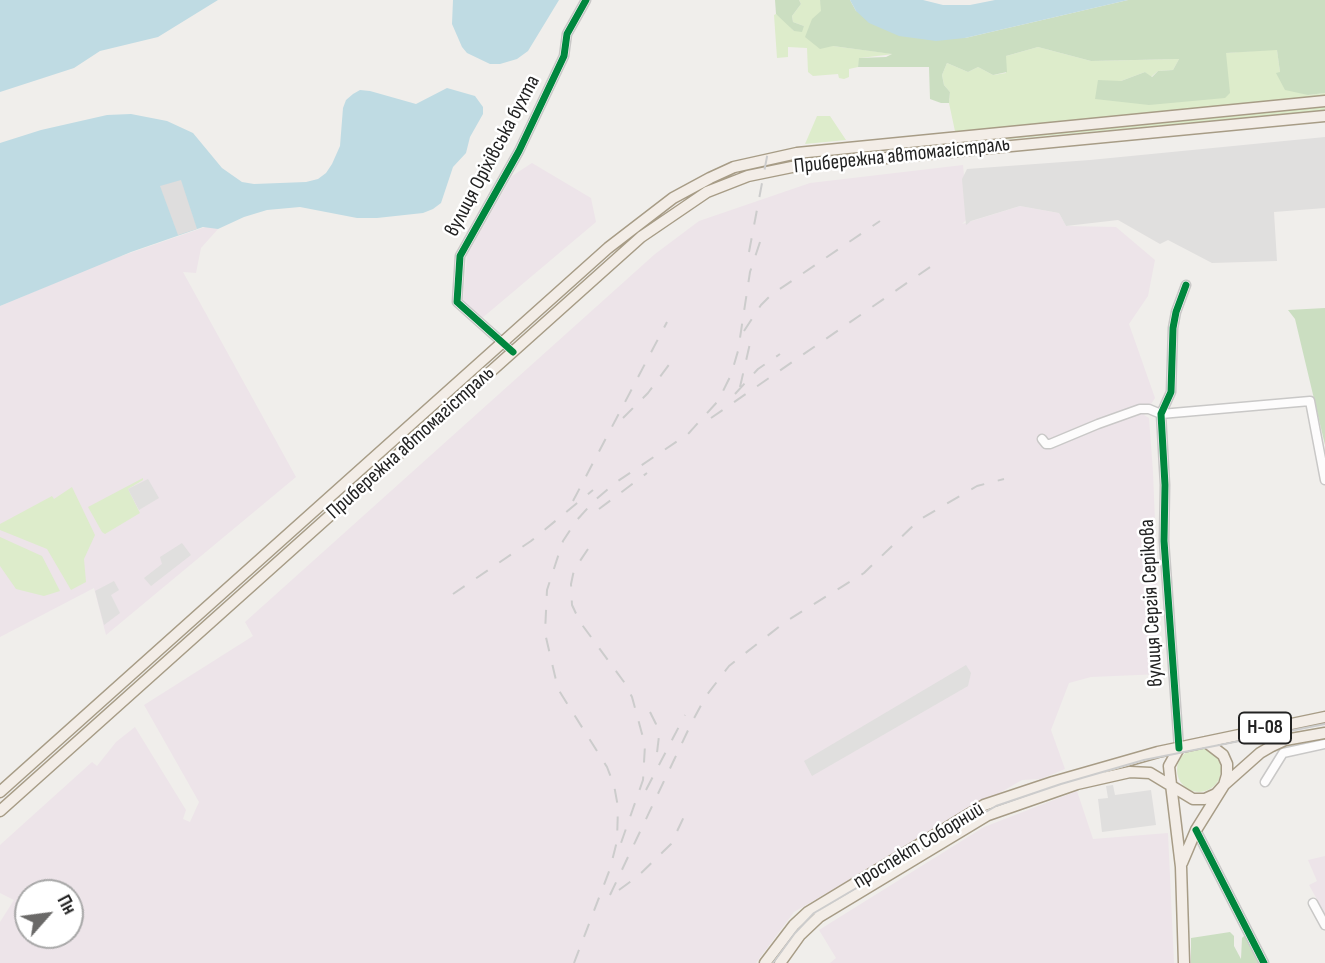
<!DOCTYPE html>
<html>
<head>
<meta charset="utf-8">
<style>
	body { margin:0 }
	#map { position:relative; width:1325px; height:963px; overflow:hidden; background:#f0eeeb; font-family:"Sofia Sans Condensed",sans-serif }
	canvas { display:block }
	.north { position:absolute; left:14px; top:879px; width:70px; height:70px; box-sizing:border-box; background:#fff; border:2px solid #a7a7a7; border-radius:50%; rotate:62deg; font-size:19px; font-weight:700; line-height:28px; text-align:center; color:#222 }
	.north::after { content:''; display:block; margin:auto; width:24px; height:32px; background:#6a6968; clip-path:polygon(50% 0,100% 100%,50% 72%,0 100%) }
</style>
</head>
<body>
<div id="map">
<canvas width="1325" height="963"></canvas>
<div class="north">Пн</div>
</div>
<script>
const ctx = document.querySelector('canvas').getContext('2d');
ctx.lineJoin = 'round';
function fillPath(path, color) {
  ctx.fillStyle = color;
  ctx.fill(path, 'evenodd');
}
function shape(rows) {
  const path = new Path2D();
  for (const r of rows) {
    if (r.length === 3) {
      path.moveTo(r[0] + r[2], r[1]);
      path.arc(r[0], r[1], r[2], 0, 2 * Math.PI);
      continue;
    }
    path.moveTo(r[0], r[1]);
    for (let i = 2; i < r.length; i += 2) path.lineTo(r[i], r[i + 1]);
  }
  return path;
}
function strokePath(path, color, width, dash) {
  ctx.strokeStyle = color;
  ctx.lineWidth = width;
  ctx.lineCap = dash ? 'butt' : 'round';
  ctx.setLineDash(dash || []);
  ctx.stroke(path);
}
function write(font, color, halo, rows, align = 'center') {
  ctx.font = font + ' "Sofia Sans Condensed",sans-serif';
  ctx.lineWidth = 5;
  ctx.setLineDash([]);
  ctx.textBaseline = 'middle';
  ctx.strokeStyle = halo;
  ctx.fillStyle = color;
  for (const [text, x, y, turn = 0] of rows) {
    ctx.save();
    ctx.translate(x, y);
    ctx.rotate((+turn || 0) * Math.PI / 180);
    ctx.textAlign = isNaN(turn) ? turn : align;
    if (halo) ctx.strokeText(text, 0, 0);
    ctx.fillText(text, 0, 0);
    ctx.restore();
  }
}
fillPath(shape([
	[532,163,591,198,596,222,481,319,465,306,463,299,467,255,512,176],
	[963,165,968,218,962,224,1020,206,1059,213,1066,226,1116,227,1155,260,1148,296,1129,324,1155,398,1144,415,1149,418,1153,472,1161,674,1091,677,1069,683,1051,730,1065,769,1041,779,1022,780,794,912,756,963,0,963,0,922,14,900,0,893,0,845,92,762,97,766,116,742,135,727,186,810,183,819,190,822,199,802,144,705,253,636,245,622,655,254,699,221,810,183],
	[28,893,70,893,70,935,28,935],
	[208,226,218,229,201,248,196,273,183,272,296,477,106,635,94,588,0,637,0,306,104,262],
	[1077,791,1093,839,1168,833,1174,963,830,963,836,958,819,930,984,827],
	[1325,856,1325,914,1309,885,1317,881,1308,860]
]), '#ede4e9');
fillPath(shape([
	[799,0,820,0,833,46,894,54,860,58,858,67,849,69,849,77,844,79,839,78,838,74,813,76,808,72,807,48,788,47,788,57,777,58,774,15,776,14,783,18,794,31,804,26,793,22,792,16,801,4],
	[1038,47,1091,61,1179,59,1173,70,1158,71,1151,77,1145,72,1121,81,1095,98,1226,53,1277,49,1280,72,1308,95,1325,93,1325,101,956,136,949,103,950,92,944,85,942,75,947,63,968,72,978,67,993,75,1006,73,1006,56],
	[1325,107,1325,111,954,144,956,140],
	[817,116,830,116,846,140,805,144],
	[143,478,143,480,128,489,140,513,105,534,102,532,88,507],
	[72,487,95,535,84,559,86,582,71,590,47,549,0,530,0,524,52,496,54,499],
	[0,537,42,556,60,591,44,596,16,589,0,566],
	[1199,770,22]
]), '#ddeccb');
fillPath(shape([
	[775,0,799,0,801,4,792,16,793,22,804,26,802,32,794,31,776,14],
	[820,0,850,0,856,11,965,38,1128,0,1325,0,1325,93,1308,95,1285,90,1276,73,1280,72,1277,50,1226,53,1230,93,1225,98,1149,105,1095,99,1098,80,1121,81,1145,72,1152,77,1158,71,1173,70,1179,59,1091,61,1038,47,1006,56,1007,72,993,75,978,67,968,72,947,63,942,75,944,85,950,92,949,103,941,103,930,99,929,67,858,67,859,58,886,57,892,54,833,46,820,49,805,37,812,19,821,11],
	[1325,308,1325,445,1295,319,1288,310],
	[1230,932,1234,936,1234,946,1241,959,1242,938,1246,934,1261,963,1191,963,1191,938]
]), '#cbdec1');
fillPath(shape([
	[1325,137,1325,208,1274,212,1277,261,1212,263,1168,240,1160,244,1118,220,1066,226,1059,213,1020,206,971,221,966,225,962,179,967,169,1090,160],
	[148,479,159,498,139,510,128,489],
	[182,543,191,555,151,586,144,578,162,564,160,557],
	[114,581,119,590,111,595,120,613,104,625,95,591],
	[966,665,971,673,968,686,812,776,804,761],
	[1113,785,1115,795,1151,790,1156,825,1102,832,1098,799,1108,798,1106,786]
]), '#e0dfde');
fillPath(shape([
	[0,0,218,0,158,37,100,51,74,68,0,92],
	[453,0,559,0,528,51,517,59,500,64,490,64,467,53,462,47,452,24],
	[850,0,923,0,943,5,970,5,995,0,1128,0,965,38,936,41,899,36,869,23,856,11],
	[447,88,475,96,483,107,483,114,470,137,466,153,453,167,441,203,433,209,423,213,377,218,357,218,300,207,267,210,244,217,218,229,203,227,131,252,0,306,0,143,41,130,107,115,131,114,167,121,193,133,222,168,242,182,254,184,306,182,318,179,326,173,332,164,340,146,343,108,346,100,353,94,360,90,370,91,416,104]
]), '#bfdbe3');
fillPath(shape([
	[181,180,197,229,178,235,160,186]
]), '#dedddd');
const minor = shape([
	[513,352,457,302,460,256,519,151,564,56,567,34,586,0],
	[1042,439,1046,444,1050,444,1098,424,1140,409,1149,409,1161,414,1310,401,1325,480],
	[1179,748,1164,541,1165,485,1161,414,1171,392,1173,328,1176,312,1186,285],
	[1265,782,1283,753,1325,744],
	[1196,830,1264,963],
	[1313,903,1325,925]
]);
const major = shape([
	[1179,748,1169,766,1170,776,1181,867,1184,963],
	[0,792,608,248,673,198,710,178,734,167,797,153,1325,101],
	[0,811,641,237,707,192,748,176,792,167,1325,116],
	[1182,863,1196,830,1224,785,1260,753,1272,746,1285,740,1325,733],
	[765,963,794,925,808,912,984,805,1053,782,1158,752,1325,717],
	[780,963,800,935,819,917,988,815,1077,784,1130,772,1150,773,1193,799,1205,799,1216,794,1224,785,1227,775,1227,764,1223,755,1206,742]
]);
strokePath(minor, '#c9c8c7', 11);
strokePath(major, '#a79c86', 13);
strokePath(minor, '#fdfcfc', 8);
strokePath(major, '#f3ede7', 10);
strokePath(shape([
	[773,963,795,933,814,913,996,806,1061,784,1144,760,1325,724]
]), '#ccc', 2);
strokePath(shape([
	[749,252,769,146],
	[744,331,761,305,771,295,880,221],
	[740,387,751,339],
	[735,394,758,369,780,354],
	[623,418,648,393,677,354],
	[711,418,933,265],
	[573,501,667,322],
	[599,509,647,473],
	[588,549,574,570,571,584,572,605,580,622,624,682,632,697,645,745,643,780,621,843],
	[453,594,531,541,593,490],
	[650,712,656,724,659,736,656,761],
	[646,790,685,715],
	[619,890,638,876,671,844,689,806],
	[610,895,692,722,706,696,729,666,785,622,864,573,919,520,977,486,1004,479],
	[574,963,610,869,617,841,618,807,614,785,607,767,558,689,545,633,547,590,563,541,576,521,594,501,615,483,688,434,718,401,731,375,738,351,750,272,761,239]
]), '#ccc', 2, [14, 14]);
strokePath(shape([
	[513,352,457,302,460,256,519,151,564,56,567,34,586,0],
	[1179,748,1164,541,1165,485,1161,414,1171,392,1173,328,1176,312,1186,285],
	[1196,830,1264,963]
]), '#00873e', 7);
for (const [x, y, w] of [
	[1265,728,52]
]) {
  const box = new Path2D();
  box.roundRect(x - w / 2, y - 15.5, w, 31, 5);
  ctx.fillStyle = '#fff';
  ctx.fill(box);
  strokePath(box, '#222', 2);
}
write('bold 19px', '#222', null, [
	["Н-08",1265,728]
]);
write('21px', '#222', '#fff', [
	["вулиця Оріхівська бухта",493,156,-62],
	["Прибережна автомагістраль",902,156,-6],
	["Прибережна автомагістраль",411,443,-42],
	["вулиця Сергія Серікова",1152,603,-93],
	["проспект Соборний",919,846,-31]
]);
</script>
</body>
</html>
